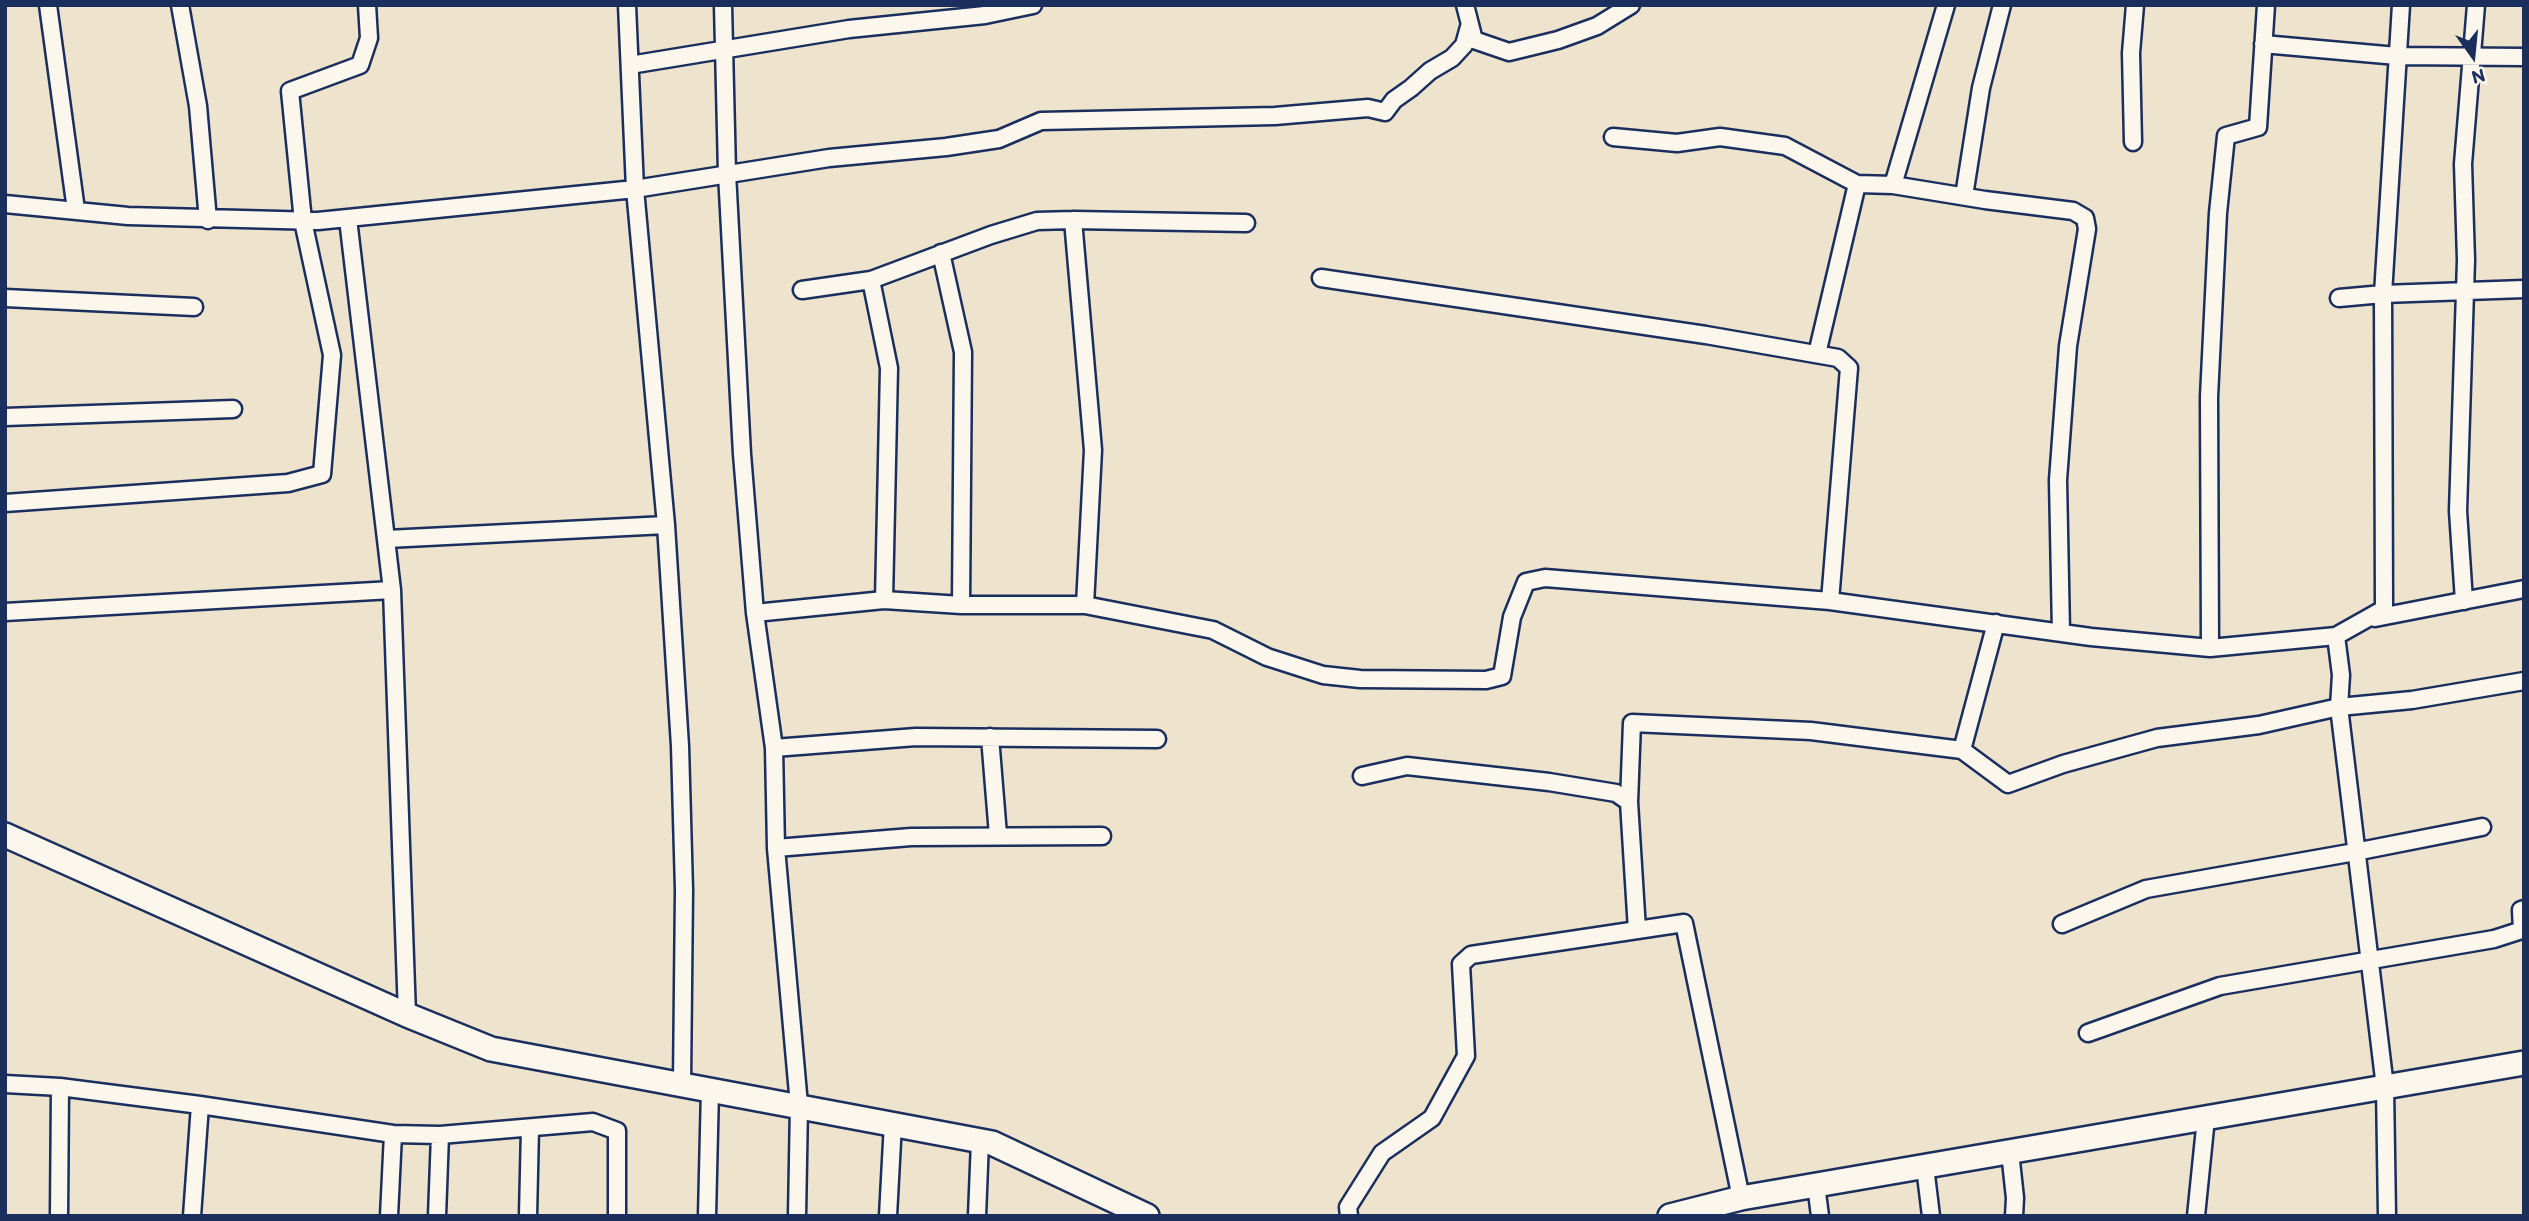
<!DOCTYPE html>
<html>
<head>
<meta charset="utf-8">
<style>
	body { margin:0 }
	#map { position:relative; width:2529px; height:1221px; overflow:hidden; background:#eee3cd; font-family:Itim,sans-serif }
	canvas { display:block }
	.frame { position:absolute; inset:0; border:7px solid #1b2f5e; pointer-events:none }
	.north { position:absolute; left:2438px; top:21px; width:70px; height:70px; -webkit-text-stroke:5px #fbf7ec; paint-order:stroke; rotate:165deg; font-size:19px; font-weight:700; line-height:28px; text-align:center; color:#1b2f5e }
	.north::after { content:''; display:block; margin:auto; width:24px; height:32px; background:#1b2f5e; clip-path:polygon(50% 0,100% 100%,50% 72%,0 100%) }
</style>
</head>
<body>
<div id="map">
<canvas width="2529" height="1221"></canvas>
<div class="frame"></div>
<div class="north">N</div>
</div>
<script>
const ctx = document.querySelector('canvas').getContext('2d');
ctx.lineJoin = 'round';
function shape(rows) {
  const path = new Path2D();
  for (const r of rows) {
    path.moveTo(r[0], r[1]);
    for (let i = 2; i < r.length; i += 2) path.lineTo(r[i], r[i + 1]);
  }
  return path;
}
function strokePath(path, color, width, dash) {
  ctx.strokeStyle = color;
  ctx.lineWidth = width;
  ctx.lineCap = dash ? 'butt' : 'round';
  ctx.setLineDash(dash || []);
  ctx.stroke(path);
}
const street = shape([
	[48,5,76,210],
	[180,5,198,106,208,220],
	[627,5,635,189,666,525,680,746,684,890,682,1083],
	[723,5,727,173,742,454,755,613,884,600,961,605,1085,605,1213,630,1267,657,1323,675,1360,679,1486,680,1502,676,1512,617,1526,582,1545,578,1830,601],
	[1465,5,1474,40,1509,52,1558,40,1597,26,1631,5],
	[2263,44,2397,56,2524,57],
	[630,65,849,29,985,15,1033,5],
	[1613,137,1677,143,1720,137,1785,146,1857,184],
	[2133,142,2131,53,2135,5],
	[1893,185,1946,5],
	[1964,196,1981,88,2002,5],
	[5,204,128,216,318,221,635,189,829,158,946,147,999,139,1041,121,1275,116,1368,108,1385,112,1394,100,1411,88,1430,71,1452,58,1464,45,1469,27],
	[348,219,392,590,407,1015],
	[941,253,963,352,961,605],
	[1321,278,1706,335,1838,358,1849,368,1830,601,2091,637,2210,648,2336,636],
	[871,280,889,368,884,600],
	[802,290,871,280,991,235,1037,221,1073,220],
	[5,298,194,307],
	[2339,298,2383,294,2524,289],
	[1817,354,1857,184,1893,185,1985,200,2073,211,2085,218,2087,229,2068,346,2058,480,2061,632],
	[5,417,233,409],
	[5,503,288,483,322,474,332,355,303,221,290,91,360,65,369,38,367,5],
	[387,539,666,525],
	[2464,601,2458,511,2466,260,2463,164,2476,5],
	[1085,605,1093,450,1073,220,1246,223],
	[5,612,392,590],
	[755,613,774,748,776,848,799,1105,797,1216],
	[2375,618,2524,589],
	[2210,648,2209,397,2218,213,2226,136,2258,127,2266,5],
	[990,737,998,835],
	[774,748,916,737,1157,739],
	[1962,750,2008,784,2063,764,2157,738,2259,725,2339,707,2412,700,2524,681],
	[1362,776,1407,766,1549,782,1616,793,1629,802,1637,930],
	[1629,802,1632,723,1811,731,1962,750,1996,623],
	[776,848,911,837,1102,836],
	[2062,924,2146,889,2355,852,2482,827],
	[2088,1033,2220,986,2494,939,2522,930,2521,910,2524,909],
	[5,1084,60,1087,59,1216],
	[60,1087,200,1105,393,1134,440,1135,593,1122,617,1131,617,1216],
	[2010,1152,2015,1198,2014,1216],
	[1925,1167,1931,1216],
	[1816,1185,1820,1216],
	[192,1216,200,1105],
	[389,1216,393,1134],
	[437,1216,440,1135],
	[528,1216,530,1128],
	[707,1216,710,1089],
	[888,1216,893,1123],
	[977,1216,980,1141],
	[1349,1216,1348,1207,1382,1153,1432,1118,1466,1056,1461,964,1471,955,1684,923,1741,1198],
	[2196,1216,2206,1118],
	[2387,1216,2385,1087,2339,707,2341,675,2336,636,2384,609,2383,294,2401,5]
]);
const secondary = shape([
	[5,835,407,1015,491,1049,992,1143,1147,1216],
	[1670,1216,1741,1198,2524,1063]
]);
strokePath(street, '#1b2f5e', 21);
strokePath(secondary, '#1b2f5e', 28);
strokePath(street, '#fbf7ec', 16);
strokePath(secondary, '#fbf7ec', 23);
</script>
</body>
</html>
